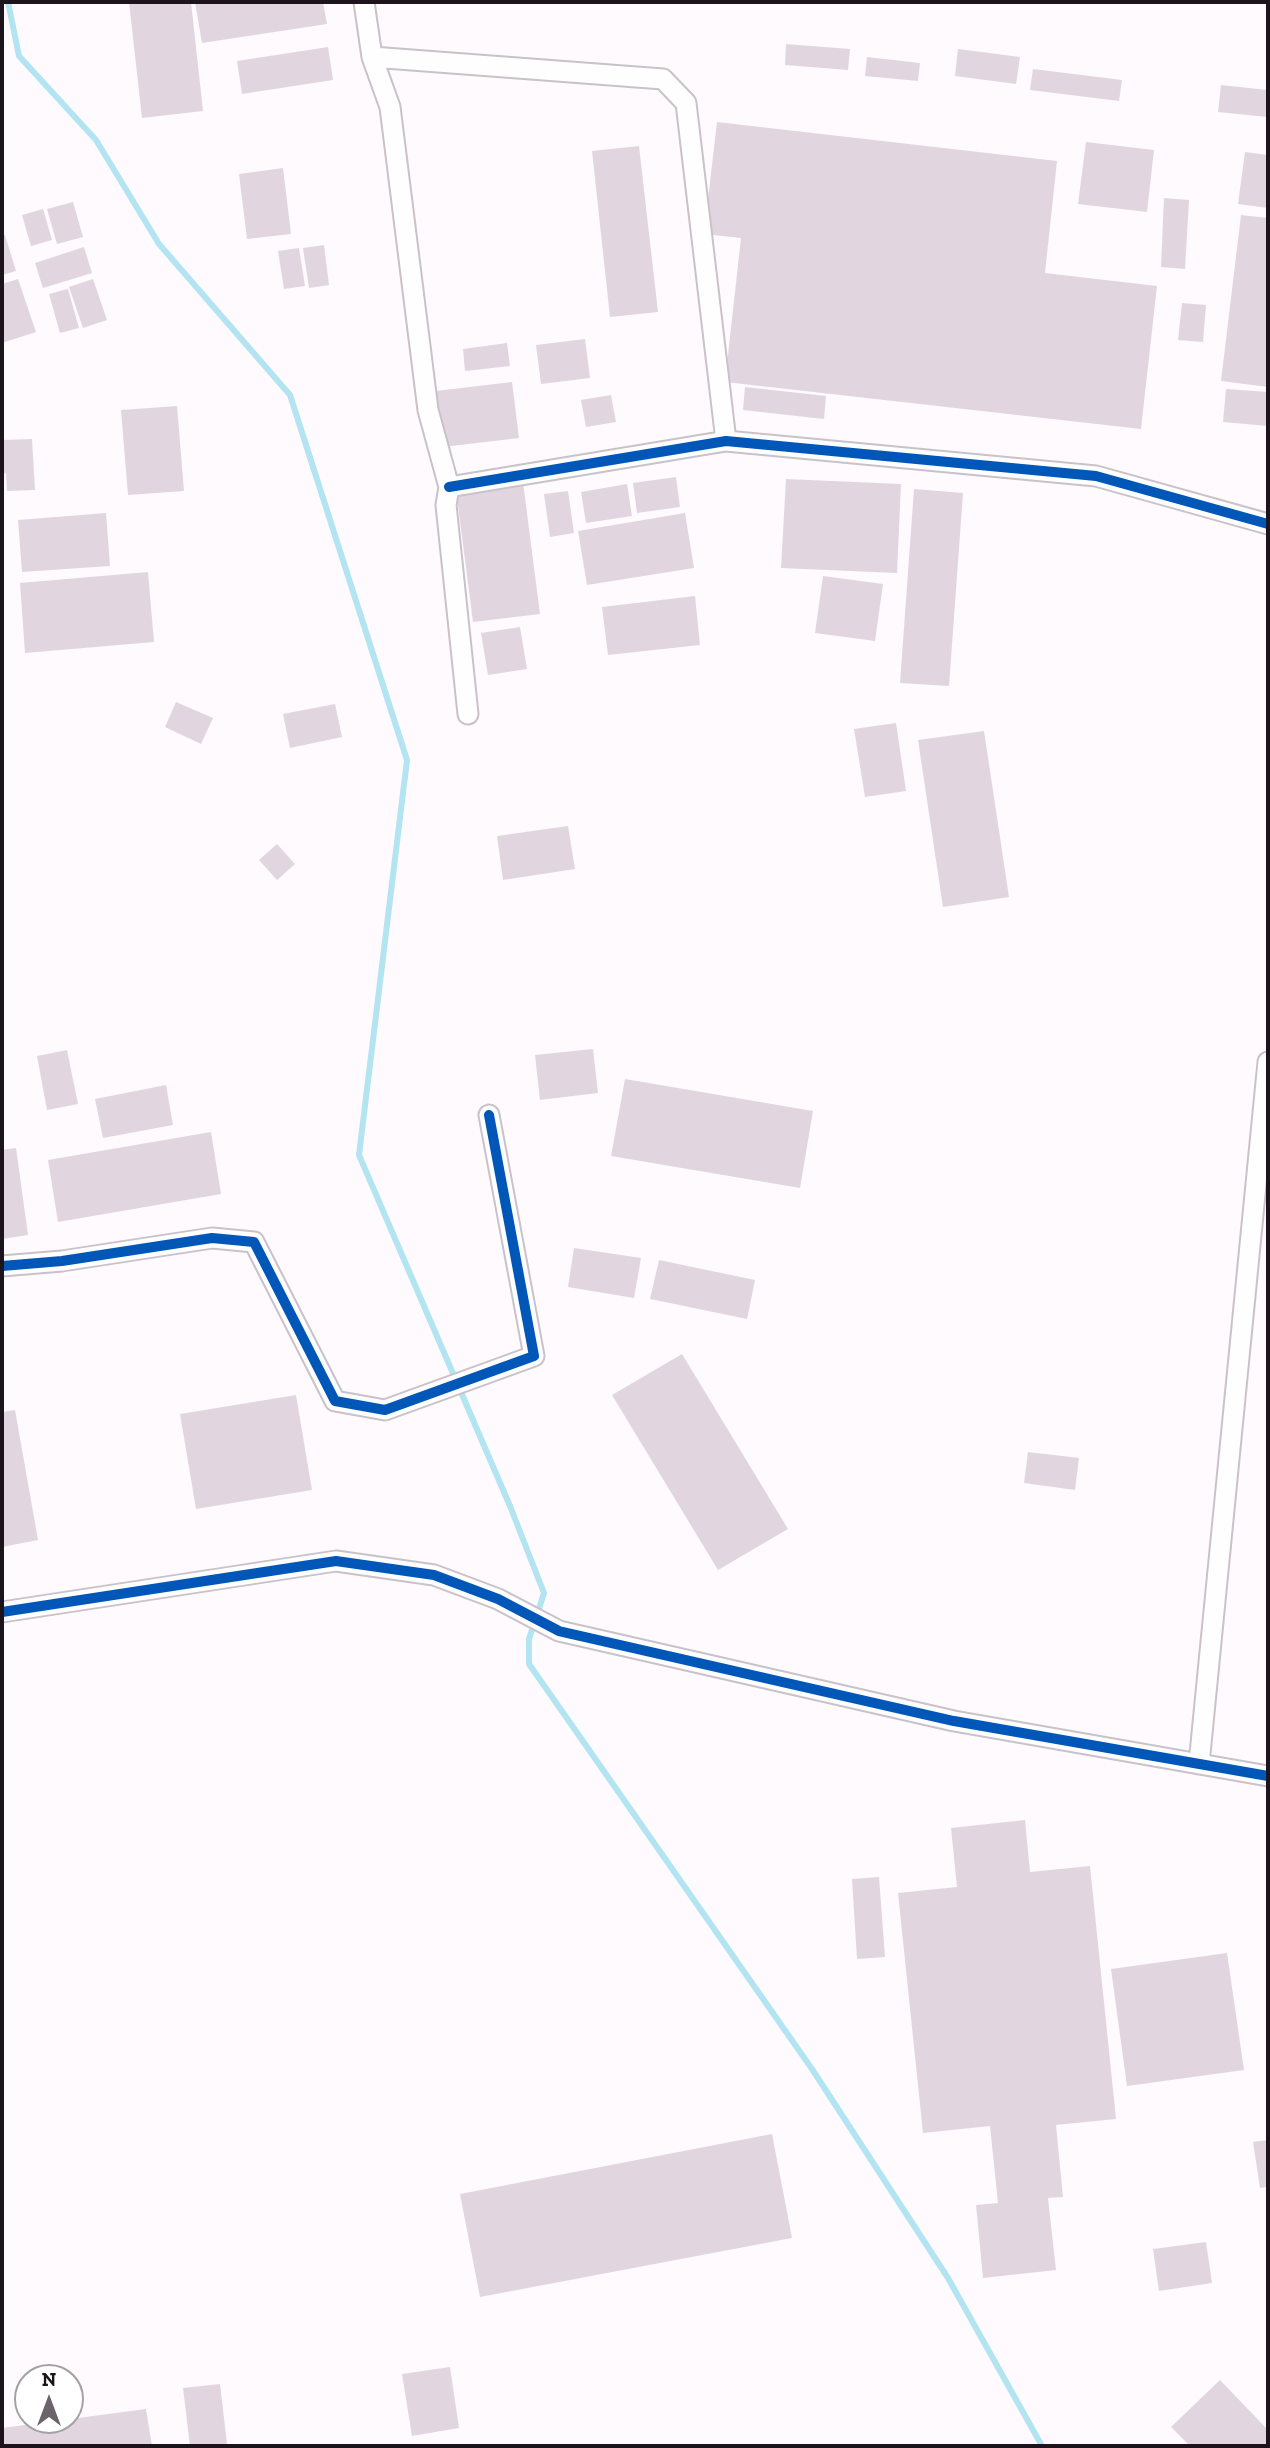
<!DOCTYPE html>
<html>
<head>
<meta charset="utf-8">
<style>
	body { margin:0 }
	#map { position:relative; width:1270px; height:2448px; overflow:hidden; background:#fefafe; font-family:"Zilla Slab",serif }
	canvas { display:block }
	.frame { position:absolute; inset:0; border:4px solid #1c131c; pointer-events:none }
	.north { position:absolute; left:14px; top:2364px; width:70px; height:70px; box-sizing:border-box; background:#fff; border:2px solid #a4a1a4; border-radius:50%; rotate:0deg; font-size:19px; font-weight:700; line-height:28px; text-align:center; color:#1c131c }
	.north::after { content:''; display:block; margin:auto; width:24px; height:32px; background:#6b646b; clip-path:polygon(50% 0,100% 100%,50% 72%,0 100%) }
</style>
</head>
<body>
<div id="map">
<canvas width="1270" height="2448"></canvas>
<div class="frame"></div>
<div class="north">N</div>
</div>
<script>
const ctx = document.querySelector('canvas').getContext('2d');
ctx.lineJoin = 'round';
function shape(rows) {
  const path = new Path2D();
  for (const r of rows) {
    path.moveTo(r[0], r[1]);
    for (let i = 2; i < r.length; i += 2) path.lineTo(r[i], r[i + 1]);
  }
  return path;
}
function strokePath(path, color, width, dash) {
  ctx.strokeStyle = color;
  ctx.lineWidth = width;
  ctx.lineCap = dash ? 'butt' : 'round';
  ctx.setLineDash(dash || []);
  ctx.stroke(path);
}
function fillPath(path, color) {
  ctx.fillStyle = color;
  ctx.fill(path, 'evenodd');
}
strokePath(shape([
	[8,2,19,56,96,140,159,244,290,395,407,760,359,1155,510,1506,544,1593,529,1639,529,1664,812,2069,948,2278,1042,2446]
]), '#b2e4f1', 6);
fillPath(shape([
	[129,2,191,2,203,111,142,118],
	[195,2,323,2,327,24,202,43],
	[786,44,850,49,848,70,785,65],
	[328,47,333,80,242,94,237,61],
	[958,49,1020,57,1016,84,955,76],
	[867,57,920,63,918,81,865,76],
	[1033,69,1122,80,1119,101,1030,90],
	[1221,85,1268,90,1268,117,1218,112],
	[717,122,1057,161,1045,273,1157,286,1141,429,725,382,741,238,704,234],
	[1086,142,1154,150,1147,212,1078,204],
	[639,146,658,312,610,317,592,151],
	[1245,152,1268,155,1268,208,1238,204],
	[283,168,291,234,247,239,239,174],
	[1164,198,1189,200,1185,269,1161,267],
	[73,202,83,237,57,244,47,209],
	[43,209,52,240,31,246,22,215],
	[1241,215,1268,218,1268,387,1221,381],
	[5,235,16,271,2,275,2,236],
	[324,245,329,285,309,288,303,248],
	[84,247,92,273,43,288,35,263],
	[299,248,305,286,284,289,278,251],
	[18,279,36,332,2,343,2,284],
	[93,279,107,320,83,328,69,287],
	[68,289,79,328,60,333,49,294],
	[1182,303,1206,305,1203,342,1178,340],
	[585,339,590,378,541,384,536,345],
	[507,343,510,366,465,371,463,349],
	[512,382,519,438,443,447,436,391],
	[745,387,826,396,824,419,743,410],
	[1226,389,1268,392,1268,426,1223,422],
	[611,395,616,422,586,427,581,400],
	[177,406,184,491,128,495,121,410],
	[32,439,35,490,7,491,6,473,2,474,2,440],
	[676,477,680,507,637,513,633,483],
	[786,479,901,484,897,573,781,568],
	[523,482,540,614,473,622,456,490],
	[627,484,632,516,586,523,581,492],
	[914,489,963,493,949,686,900,683],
	[568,491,574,533,550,537,544,494],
	[106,513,110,566,22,572,18,520],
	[685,513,694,568,587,585,578,531],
	[148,572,154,642,25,653,20,583],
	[823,576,883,584,875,641,815,633],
	[695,596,700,645,608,655,602,607],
	[520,627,527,669,488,675,481,633],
	[176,702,213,718,201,744,165,727],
	[335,704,342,737,290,748,283,714],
	[896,723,906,791,865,797,854,729],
	[984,731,1009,897,943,907,918,740],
	[568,826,575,869,503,880,497,836],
	[277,844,295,864,277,880,259,860],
	[593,1049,598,1093,540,1100,535,1055],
	[67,1050,78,1104,47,1110,37,1056],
	[625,1079,813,1111,800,1188,611,1156],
	[166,1085,173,1125,103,1138,95,1099],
	[211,1132,221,1194,58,1222,48,1160],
	[16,1148,28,1235,2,1239,2,1150],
	[574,1248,641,1258,634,1298,568,1287],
	[659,1260,755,1280,747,1319,650,1299],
	[682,1354,788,1529,718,1570,612,1395],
	[296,1395,312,1490,196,1509,180,1414],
	[15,1410,38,1540,2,1547,2,1412],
	[1028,1452,1079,1458,1075,1490,1024,1483],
	[1025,1820,1030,1872,1090,1866,1116,2119,1056,2125,1063,2197,1048,2198,1056,2270,983,2278,976,2205,998,2203,990,2126,923,2133,898,1893,957,1887,951,1828],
	[879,1877,885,1957,857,1959,852,1879],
	[1227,1953,1244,2070,1127,2086,1111,1969],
	[772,2134,792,2238,480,2297,460,2194],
	[1268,2140,1268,2187,1260,2188,1253,2142],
	[1206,2242,1212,2283,1159,2291,1153,2249],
	[450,2367,459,2428,412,2436,402,2374],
	[1220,2380,1268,2430,1268,2446,1190,2446,1171,2427],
	[220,2384,227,2444,190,2446,183,2388],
	[146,2409,152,2446,2,2446,2,2428]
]), '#e1d6e0');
const street = shape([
	[364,2,372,57,390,107,428,410,449,487,446,505,468,714],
	[372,57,663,79,686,103,726,441],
	[449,487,726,441,1096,476,1268,524],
	[2,1266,62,1261,212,1238,254,1242,335,1401,385,1410,534,1356,489,1115],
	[2,1612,336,1561,434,1575,498,1599,559,1631,954,1721,1268,1776],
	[1199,1764,1268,1062]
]);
strokePath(street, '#c9c2c9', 23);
strokePath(street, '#fffeff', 19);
strokePath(shape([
	[449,487,726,441,1096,476,1268,524],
	[2,1266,62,1261,212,1238,254,1242,335,1401,385,1410,534,1356,489,1115],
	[2,1612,336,1561,434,1575,498,1599,559,1631,954,1721,1268,1776]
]), '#0057b8', 10);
</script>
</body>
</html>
